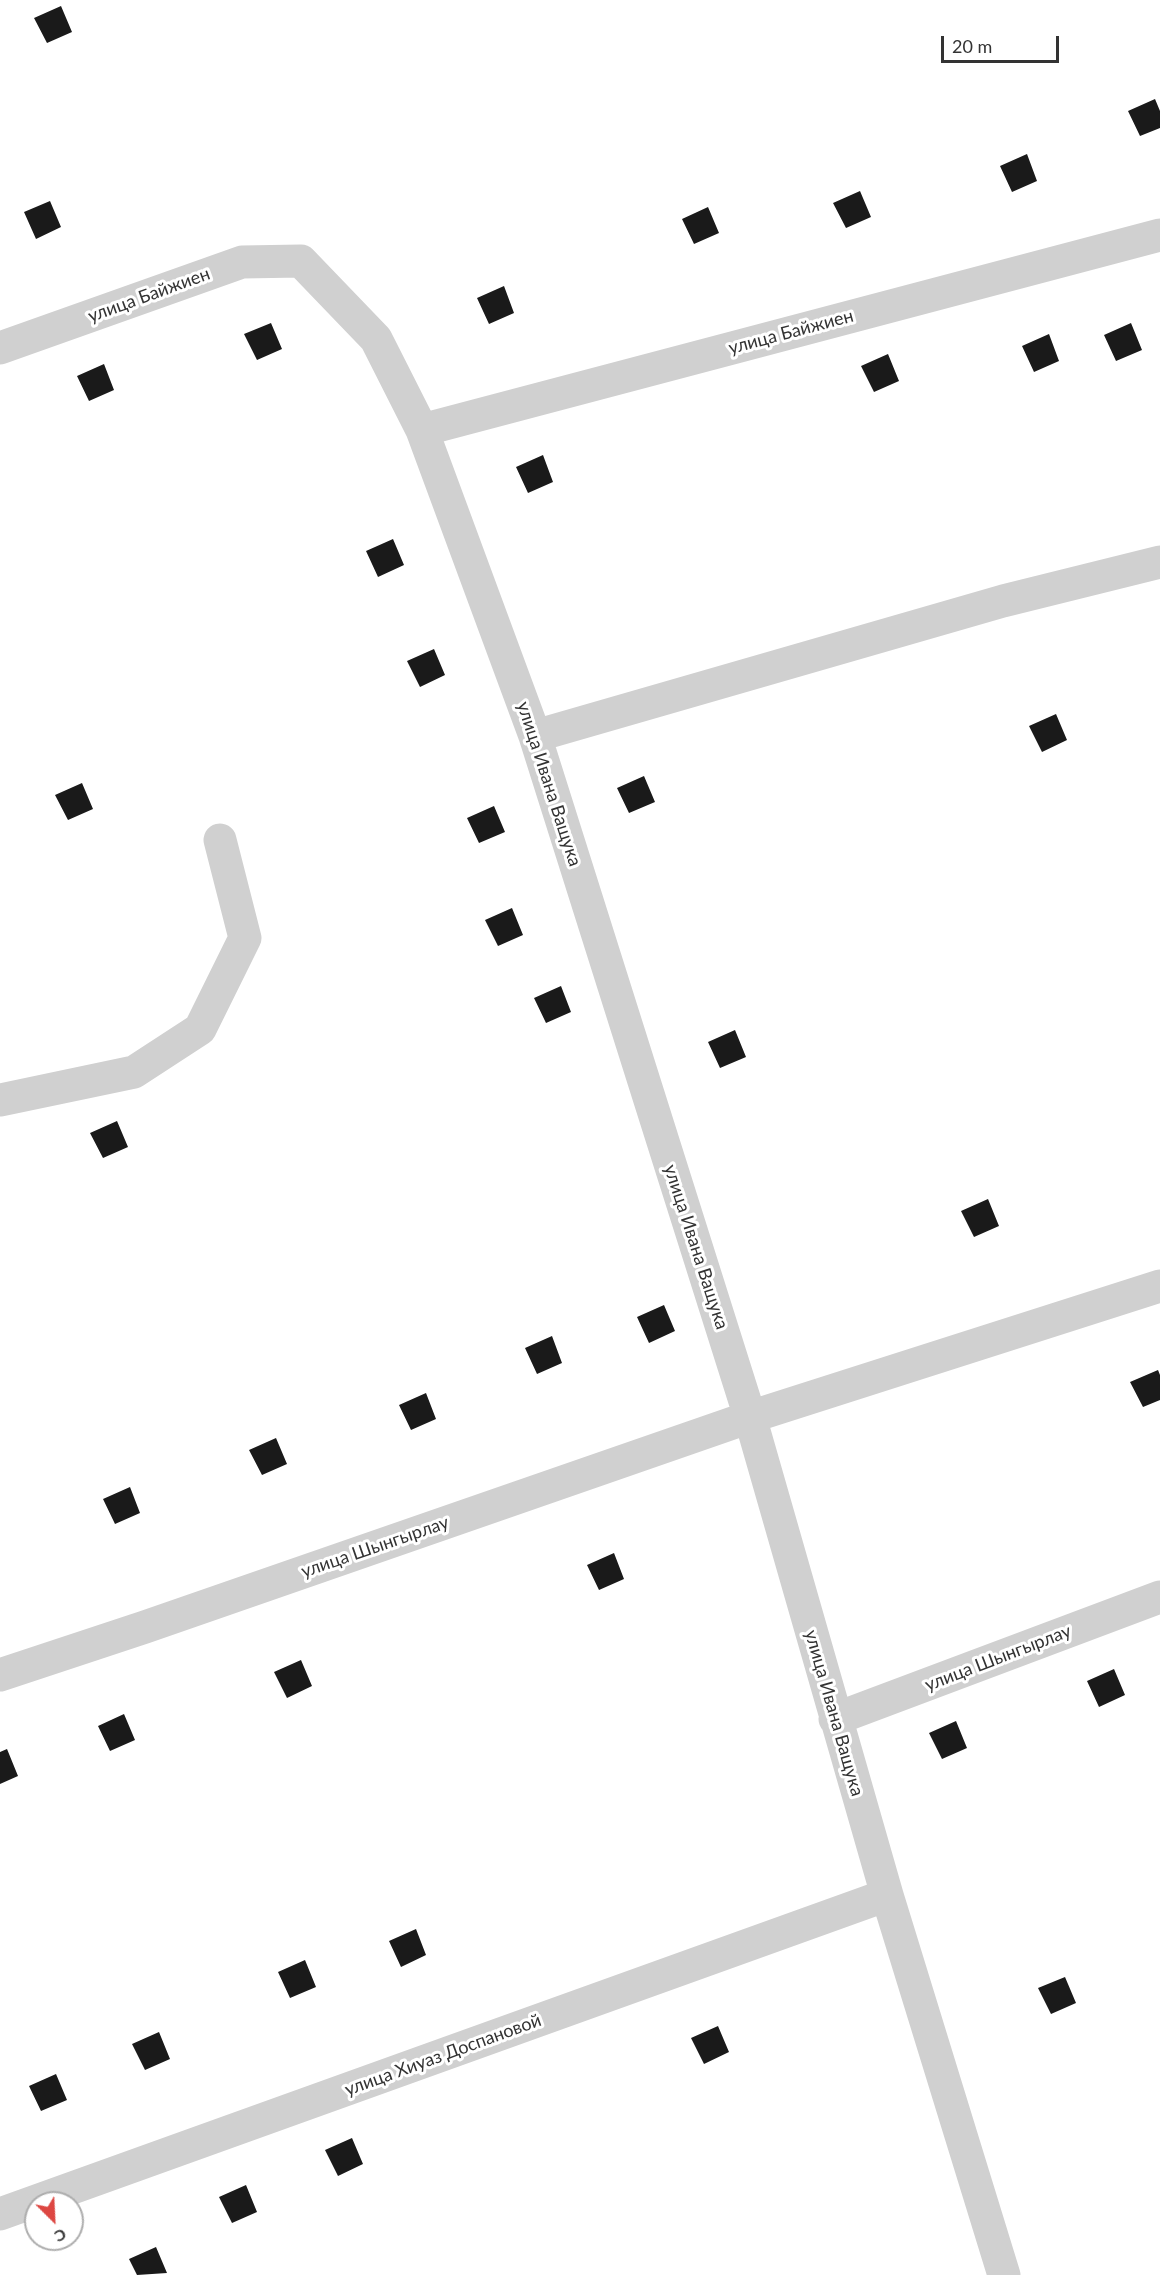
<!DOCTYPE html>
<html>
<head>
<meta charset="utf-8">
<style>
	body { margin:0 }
	#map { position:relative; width:1160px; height:2275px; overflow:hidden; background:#fff; font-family:Lato,sans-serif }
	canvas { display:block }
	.north { position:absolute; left:24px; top:2191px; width:60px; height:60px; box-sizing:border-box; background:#fff; border:2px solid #adadad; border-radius:50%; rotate:156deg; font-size:16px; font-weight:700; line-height:24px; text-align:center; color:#333 }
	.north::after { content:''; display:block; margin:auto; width:21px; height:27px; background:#dd4742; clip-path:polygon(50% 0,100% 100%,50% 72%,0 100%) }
	.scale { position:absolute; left:941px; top:36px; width:118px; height:27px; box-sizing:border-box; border:3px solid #333; border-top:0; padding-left:8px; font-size:18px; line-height:21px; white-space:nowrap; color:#333; -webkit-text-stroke:4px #fff; paint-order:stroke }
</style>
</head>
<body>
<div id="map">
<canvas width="1160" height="2275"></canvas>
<div class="north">С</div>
<div class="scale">20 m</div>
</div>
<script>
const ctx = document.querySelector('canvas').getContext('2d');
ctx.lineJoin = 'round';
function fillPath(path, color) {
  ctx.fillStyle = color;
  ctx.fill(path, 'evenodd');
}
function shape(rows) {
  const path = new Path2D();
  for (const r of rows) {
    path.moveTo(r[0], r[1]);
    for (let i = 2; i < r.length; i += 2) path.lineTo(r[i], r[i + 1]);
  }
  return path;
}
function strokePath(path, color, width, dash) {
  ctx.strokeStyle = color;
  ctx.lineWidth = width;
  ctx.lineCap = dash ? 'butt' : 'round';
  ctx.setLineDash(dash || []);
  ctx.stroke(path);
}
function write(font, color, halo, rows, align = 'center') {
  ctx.font = font + ' Lato,sans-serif';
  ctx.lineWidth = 6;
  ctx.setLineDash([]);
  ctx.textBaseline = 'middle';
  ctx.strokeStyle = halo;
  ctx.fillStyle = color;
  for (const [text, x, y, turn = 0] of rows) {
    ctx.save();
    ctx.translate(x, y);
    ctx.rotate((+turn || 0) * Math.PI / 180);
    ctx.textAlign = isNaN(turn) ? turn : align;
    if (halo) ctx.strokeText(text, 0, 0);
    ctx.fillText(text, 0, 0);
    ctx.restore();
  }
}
fillPath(shape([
	[61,6,72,32,47,43,34,18],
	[1155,99,1160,111,1160,128,1140,136,1128,111],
	[1027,154,1037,181,1012,192,1000,166],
	[860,191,871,217,846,228,833,203],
	[50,201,61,227,36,239,24,212],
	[708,207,719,233,694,244,682,219],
	[504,286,514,313,489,324,477,298],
	[271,323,282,349,257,360,244,334],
	[1131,323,1142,350,1116,361,1104,335],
	[1049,334,1059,361,1034,372,1022,346],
	[888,354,899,381,874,392,861,366],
	[104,364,114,390,89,401,77,376],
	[543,455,553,482,528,493,516,467],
	[393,539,404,565,378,577,366,551],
	[434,649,445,675,420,687,407,661],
	[1056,714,1067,740,1042,752,1029,726],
	[644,776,655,802,629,813,617,788],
	[82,783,93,809,68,820,55,795],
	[494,806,505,832,479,843,467,818],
	[512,908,523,935,498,946,485,920],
	[561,986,571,1012,546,1023,534,998],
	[735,1030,746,1057,720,1068,708,1042],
	[117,1121,128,1147,103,1158,90,1133],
	[988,1199,999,1226,974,1237,961,1211],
	[664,1305,675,1331,649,1343,637,1317],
	[552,1336,562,1363,537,1374,525,1348],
	[1158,1370,1160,1375,1160,1400,1143,1407,1130,1382],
	[426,1393,436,1419,411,1430,399,1405],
	[276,1438,287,1464,262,1475,249,1450],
	[130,1487,140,1513,115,1524,103,1499],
	[614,1553,624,1579,599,1590,587,1565],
	[301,1660,312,1686,287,1698,274,1672],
	[1114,1669,1125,1695,1099,1707,1087,1681],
	[124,1714,135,1740,110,1751,98,1726],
	[956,1721,967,1748,942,1759,929,1733],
	[7,1749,18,1776,0,1784,0,1752],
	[416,1929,426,1955,401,1967,389,1941],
	[305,1960,316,1987,290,1998,278,1972],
	[1065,1977,1076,2003,1051,2014,1038,1988],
	[718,2026,729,2052,704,2064,691,2038],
	[159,2032,170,2059,145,2070,132,2044],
	[56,2074,67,2100,41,2111,29,2086],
	[352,2138,363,2164,338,2176,325,2150],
	[246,2185,257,2212,232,2223,219,2197],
	[156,2247,167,2273,137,2275,129,2259]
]), '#1a1a1a');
strokePath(shape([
	[0,348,242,262,301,261,376,339,422,430,535,736,750,1417,887,1895,1004,2275],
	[422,430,1160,235],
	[535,736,1003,601,1160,562],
	[0,1100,134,1072,200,1029,245,938,220,840],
	[0,1675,145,1627,750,1417,1160,1286],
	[835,1719,1160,1597],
	[0,2214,887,1895]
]), '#d0d0d0', 33);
write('18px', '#333', '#fff', [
	["улица Байжиен",149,295,-20],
	["улица Байжиен",791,332,-15],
	["улица Ивана Ващука",549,784,72],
	["улица Ивана Ващука",696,1247,72],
	["улица Шынгырлау",375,1547,-19],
	["улица Шынгырлау",998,1658,-21],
	["улица Ивана Ващука",834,1713,74],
	["улица Хиуаз Доспановой",443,2055,-20]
]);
</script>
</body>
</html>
